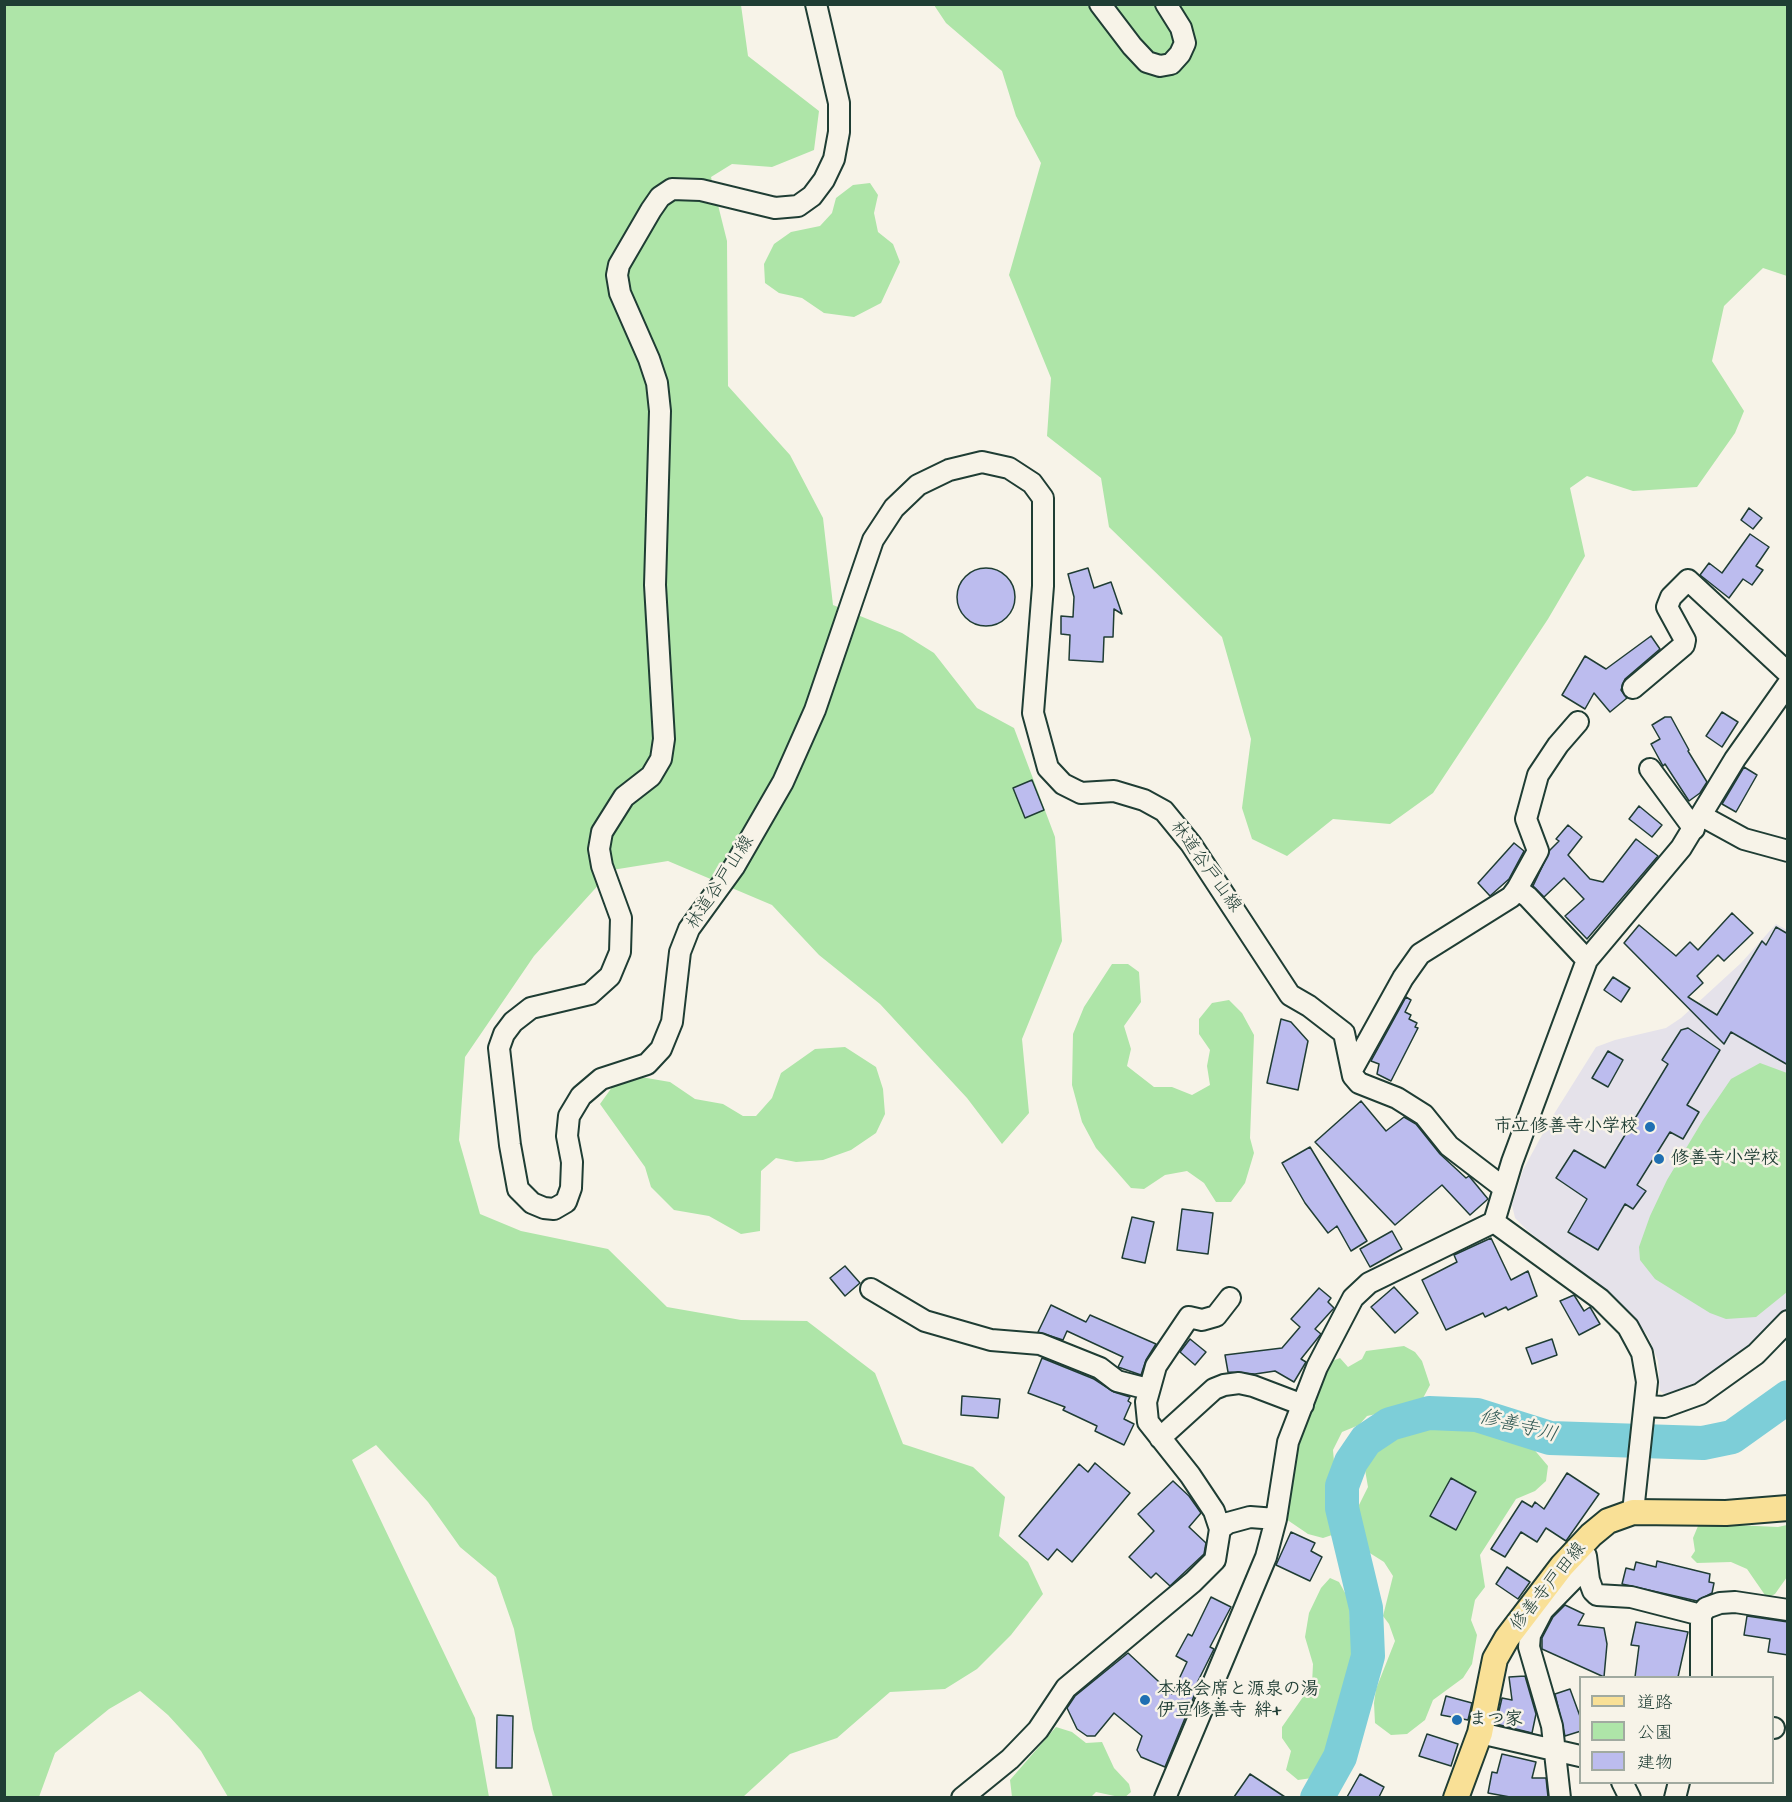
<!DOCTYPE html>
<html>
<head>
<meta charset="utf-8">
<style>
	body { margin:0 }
	#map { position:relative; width:1792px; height:1802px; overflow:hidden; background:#f7f3e8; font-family:"Architects Daughter","Klee One",sans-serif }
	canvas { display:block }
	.frame { position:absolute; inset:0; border:6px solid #1f3d34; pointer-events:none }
	.legend { position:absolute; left:1579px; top:1676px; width:195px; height:108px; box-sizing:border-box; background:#f7f3e8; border:2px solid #a1aaa0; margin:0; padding:8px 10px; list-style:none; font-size:18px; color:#1f3d34 }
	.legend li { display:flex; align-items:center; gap:12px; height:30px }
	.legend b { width:30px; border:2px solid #a1aaa0 }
</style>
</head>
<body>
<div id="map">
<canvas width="1792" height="1802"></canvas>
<div class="frame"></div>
<ul class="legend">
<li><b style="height:8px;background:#f9e096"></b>道路</li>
<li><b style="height:16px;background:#aee5a8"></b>公園</li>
<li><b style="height:16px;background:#bcbcee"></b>建物</li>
</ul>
</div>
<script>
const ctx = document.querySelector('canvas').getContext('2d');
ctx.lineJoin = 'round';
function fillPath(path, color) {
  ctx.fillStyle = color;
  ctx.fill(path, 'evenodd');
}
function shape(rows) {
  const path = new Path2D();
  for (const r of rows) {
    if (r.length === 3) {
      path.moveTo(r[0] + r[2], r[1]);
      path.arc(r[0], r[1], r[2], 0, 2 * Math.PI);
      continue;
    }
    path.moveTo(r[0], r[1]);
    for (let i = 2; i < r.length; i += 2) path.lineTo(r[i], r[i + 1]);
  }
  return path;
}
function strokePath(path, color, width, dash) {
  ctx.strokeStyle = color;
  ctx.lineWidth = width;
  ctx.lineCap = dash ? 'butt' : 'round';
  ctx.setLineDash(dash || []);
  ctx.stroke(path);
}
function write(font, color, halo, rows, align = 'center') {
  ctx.font = font + ' "Architects Daughter","Klee One",sans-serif';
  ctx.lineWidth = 5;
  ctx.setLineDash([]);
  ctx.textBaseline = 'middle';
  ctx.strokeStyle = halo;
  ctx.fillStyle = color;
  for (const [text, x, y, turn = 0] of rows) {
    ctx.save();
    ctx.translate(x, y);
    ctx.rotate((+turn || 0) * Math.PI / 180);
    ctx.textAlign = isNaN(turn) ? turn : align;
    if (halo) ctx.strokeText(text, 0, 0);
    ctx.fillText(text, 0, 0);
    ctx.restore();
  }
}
fillPath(shape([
	[1776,924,1787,930,1788,1311,1774,1326,1698,1391,1669,1397,1660,1391,1658,1361,1649,1338,1634,1316,1591,1279,1528,1231,1515,1218,1512,1205,1523,1170,1549,1122,1596,1047,1615,1040,1666,1028,1681,1018,1741,963]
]), '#e5e2ea');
fillPath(shape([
	[5,5,741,5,748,56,819,111,814,150,772,167,732,164,711,177,727,241,728,386,790,455,823,518,833,605,902,633,934,653,977,708,1014,728,1055,837,1062,941,1022,1039,1029,1113,1002,1144,967,1098,880,1004,819,955,772,905,668,861,612,870,534,956,465,1057,459,1140,480,1214,521,1231,608,1249,667,1307,741,1320,807,1321,875,1373,903,1444,973,1467,1005,1497,999,1536,1028,1562,1043,1594,1011,1635,977,1669,945,1689,890,1692,837,1738,790,1754,743,1797,553,1797,533,1729,514,1629,496,1577,460,1547,428,1502,376,1445,352,1460,475,1718,489,1797,228,1797,201,1751,168,1715,140,1691,109,1709,55,1753,39,1797,5,1798],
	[934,5,1787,5,1787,276,1763,268,1724,306,1712,361,1744,411,1735,433,1697,487,1633,491,1587,476,1570,488,1585,556,1548,619,1433,793,1390,824,1333,819,1287,856,1252,839,1242,808,1251,739,1222,637,1109,527,1101,478,1047,436,1051,378,1009,275,1041,163,1016,116,1002,71,946,23],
	[870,183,878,195,874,213,878,232,893,244,900,262,881,303,854,317,824,313,802,298,779,293,765,283,764,264,774,244,791,232,820,226,832,213,836,198,853,185],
	[1112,964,1128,964,1139,972,1141,1002,1124,1026,1131,1049,1127,1066,1154,1087,1172,1087,1192,1095,1210,1085,1207,1066,1210,1050,1199,1034,1199,1019,1212,1003,1229,1000,1242,1013,1254,1035,1250,1138,1254,1153,1245,1183,1231,1202,1216,1202,1204,1183,1187,1171,1165,1175,1144,1189,1131,1188,1096,1148,1082,1122,1072,1085,1073,1034,1084,1007],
	[845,1047,876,1067,883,1089,885,1114,876,1133,851,1150,823,1160,796,1162,776,1158,761,1171,760,1231,741,1234,709,1216,674,1210,651,1187,645,1167,600,1104,615,1083,635,1076,670,1082,695,1099,723,1104,743,1116,756,1116,772,1098,781,1073,815,1049],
	[1760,1063,1787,1073,1787,1292,1756,1317,1726,1319,1710,1313,1655,1279,1640,1260,1639,1247,1650,1216,1667,1180,1703,1120,1731,1079],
	[1404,1346,1415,1352,1422,1361,1430,1385,1422,1400,1394,1414,1381,1413,1367,1416,1359,1425,1342,1432,1333,1450,1335,1473,1328,1502,1332,1518,1332,1535,1323,1538,1308,1534,1286,1519,1290,1466,1327,1363,1340,1358,1348,1367,1362,1359,1366,1351],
	[1446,1423,1495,1432,1532,1447,1548,1466,1546,1481,1535,1491,1516,1499,1480,1555,1485,1587,1475,1600,1471,1620,1477,1635,1472,1664,1463,1678,1433,1700,1425,1720,1407,1734,1391,1735,1375,1723,1374,1703,1376,1689,1395,1641,1389,1624,1383,1616,1393,1576,1384,1562,1365,1550,1355,1527,1359,1505,1368,1487,1364,1464,1388,1440,1399,1432],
	[1714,1524,1778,1527,1787,1525,1787,1577,1775,1594,1767,1598,1747,1569,1731,1562,1697,1563,1691,1557,1695,1551,1693,1538,1698,1526],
	[1330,1578,1339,1582,1349,1600,1350,1622,1356,1639,1350,1661,1346,1700,1336,1731,1330,1737,1329,1753,1312,1778,1298,1780,1286,1770,1291,1751,1282,1738,1282,1727,1312,1684,1313,1664,1305,1637,1309,1613,1321,1588],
	[1056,1727,1072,1732,1086,1743,1102,1742,1114,1768,1129,1784,1131,1792,1124,1798,1096,1792,1091,1797,1012,1797,1010,1780]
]), '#aee5a8');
strokePath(shape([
	[1317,1798,1340,1757,1368,1656,1366,1608,1342,1508,1342,1486,1351,1462,1366,1440,1390,1424,1429,1413,1477,1415,1550,1438,1703,1443,1732,1437,1788,1397]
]), '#7dced8', 34);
const building = shape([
	[1749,508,1762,518,1753,529,1741,520,1749,508],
	[1750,534,1769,547,1756,566,1763,570,1752,585,1743,579,1729,598,1700,575,1709,563,1722,573,1750,534],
	[1088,568,1094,588,1111,582,1122,614,1114,609,1113,637,1104,637,1103,662,1069,660,1070,635,1061,634,1061,616,1073,617,1074,597,1068,574,1088,568],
	[986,597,29],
	[1651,636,1660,649,1625,679,1621,690,1627,698,1610,712,1594,693,1585,709,1562,695,1585,656,1606,669,1651,636],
	[1722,712,1738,722,1722,747,1706,736,1722,712],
	[1665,717,1671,717,1689,750,1688,751,1707,782,1700,793,1689,801,1665,764,1663,766,1651,744,1660,739,1652,725,1665,717],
	[1744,767,1757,775,1736,812,1722,804,1744,767],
	[1032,780,1044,810,1025,818,1013,788,1032,780],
	[1639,806,1662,825,1652,837,1629,819,1639,806],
	[1568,825,1582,837,1568,855,1590,879,1603,882,1636,839,1658,856,1587,939,1565,916,1584,899,1564,878,1544,897,1533,886,1550,850,1559,841,1556,839,1568,825],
	[1514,843,1524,851,1509,879,1490,896,1478,883,1514,843],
	[1732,913,1753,933,1724,961,1718,955,1697,976,1703,983,1688,997,1717,1015,1762,941,1766,945,1776,927,1788,934,1788,1065,1731,1032,1724,1044,1624,943,1639,925,1676,956,1690,942,1698,950,1732,913],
	[1613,977,1630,988,1621,1002,1604,990,1613,977],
	[1406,997,1411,1000,1405,1012,1411,1015,1409,1019,1417,1023,1415,1027,1418,1028,1391,1081,1377,1074,1379,1064,1371,1061,1406,997],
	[1281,1019,1291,1022,1308,1041,1298,1090,1267,1083,1281,1019],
	[1688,1028,1720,1050,1687,1105,1699,1112,1683,1139,1670,1132,1637,1185,1646,1191,1633,1209,1625,1204,1598,1250,1568,1232,1587,1199,1556,1178,1574,1150,1605,1168,1668,1064,1662,1060,1681,1030,1688,1028],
	[1608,1051,1623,1060,1608,1087,1592,1078,1608,1051],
	[1361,1101,1386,1131,1404,1117,1416,1124,1440,1154,1466,1178,1469,1176,1488,1199,1470,1215,1442,1185,1395,1225,1315,1142,1361,1101],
	[1310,1147,1367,1241,1351,1251,1337,1226,1328,1233,1305,1203,1282,1163,1310,1147],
	[1182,1209,1213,1213,1208,1254,1177,1250,1182,1209],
	[1132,1217,1154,1222,1145,1263,1122,1258,1132,1217],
	[1392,1231,1402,1249,1370,1267,1360,1249,1392,1231],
	[1491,1238,1511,1280,1528,1271,1537,1296,1508,1310,1506,1307,1485,1317,1483,1313,1446,1330,1422,1280,1457,1262,1454,1255,1491,1238],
	[845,1266,860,1283,845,1296,830,1278,845,1266],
	[1394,1287,1418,1313,1395,1333,1371,1307,1394,1287],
	[1319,1288,1331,1298,1328,1302,1334,1308,1315,1329,1321,1334,1301,1359,1306,1362,1294,1382,1275,1371,1255,1374,1228,1372,1225,1355,1282,1348,1300,1327,1291,1319,1319,1288],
	[1574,1295,1584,1311,1590,1307,1600,1324,1579,1335,1560,1301,1574,1295],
	[1051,1305,1086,1322,1090,1315,1156,1344,1146,1360,1141,1375,1118,1367,1123,1357,1067,1331,1063,1340,1038,1332,1051,1305],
	[1190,1339,1206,1352,1195,1365,1180,1352,1190,1339],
	[1552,1339,1557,1355,1532,1364,1526,1348,1552,1339],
	[1042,1358,1094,1379,1114,1392,1130,1397,1128,1401,1131,1403,1124,1419,1134,1424,1124,1445,1095,1431,1097,1426,1063,1410,1065,1407,1028,1393,1042,1358],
	[962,1396,1000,1399,998,1418,961,1415,962,1396],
	[1095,1463,1130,1493,1072,1562,1057,1549,1048,1560,1019,1536,1079,1464,1088,1472,1095,1463],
	[1567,1473,1599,1494,1566,1541,1546,1528,1537,1542,1521,1532,1505,1557,1491,1549,1522,1501,1532,1507,1535,1502,1544,1509,1567,1473],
	[1451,1478,1476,1492,1456,1530,1430,1516,1451,1478],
	[1173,1481,1189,1496,1201,1513,1189,1527,1206,1543,1204,1554,1170,1586,1156,1573,1151,1578,1129,1557,1154,1531,1138,1514,1173,1481],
	[1291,1532,1315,1543,1311,1551,1322,1557,1310,1581,1276,1565,1291,1532],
	[1657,1561,1710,1574,1709,1582,1714,1583,1712,1593,1697,1601,1622,1584,1626,1568,1634,1570,1636,1562,1656,1567,1657,1561],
	[1507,1567,1530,1582,1518,1599,1496,1584,1507,1567],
	[1211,1597,1231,1607,1210,1647,1214,1649,1196,1685,1198,1686,1192,1701,1165,1767,1141,1757,1137,1750,1142,1736,1114,1713,1095,1736,1087,1736,1077,1729,1067,1708,1075,1696,1128,1653,1172,1694,1187,1662,1176,1656,1188,1634,1192,1636,1211,1597],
	[1565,1605,1584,1614,1578,1625,1604,1628,1607,1644,1604,1677,1542,1649,1542,1638,1553,1617,1565,1605],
	[1747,1616,1788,1622,1788,1655,1768,1652,1770,1639,1744,1635,1747,1616],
	[1636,1622,1688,1632,1678,1677,1635,1677,1639,1646,1631,1645,1636,1622],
	[1525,1676,1536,1714,1532,1733,1496,1724,1502,1698,1512,1700,1509,1677,1525,1676],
	[1570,1689,1581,1719,1581,1731,1565,1736,1555,1694,1570,1689],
	[1446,1696,1472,1703,1468,1720,1441,1715,1446,1696],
	[497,1715,513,1716,512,1768,496,1768,497,1715],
	[1427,1734,1458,1744,1451,1766,1419,1756,1427,1734],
	[1502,1754,1536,1762,1532,1778,1546,1778,1548,1797,1510,1797,1488,1793,1492,1772,1497,1773,1502,1754],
	[1250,1774,1285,1797,1234,1797,1250,1774],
	[1360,1774,1384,1787,1379,1797,1347,1797,1360,1774]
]);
fillPath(building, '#bcbcee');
strokePath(building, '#1f3d34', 1.5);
const minor = shape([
	[816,4,839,103,839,132,834,159,824,180,812,196,798,206,775,208,701,190,672,189,660,197,651,210,619,265,617,275,620,293,649,359,657,383,660,411,655,585,664,739,661,759,651,776,624,797,602,832,599,849,602,866,621,918,620,952,610,976,590,994,531,1008,513,1022,504,1034,499,1048,510,1145,518,1189,532,1203,544,1208,554,1209,566,1202,571,1188,572,1162,567,1136,569,1116,581,1096,601,1079,647,1064,661,1049,672,1022,680,952,689,929,734,867,783,782,815,710,873,540,894,508,918,485,949,470,982,462,1009,468,1032,483,1043,498,1043,586,1033,713,1048,768,1063,784,1081,793,1114,791,1144,800,1164,811,1191,844,1290,995,1309,1006,1344,1033,1353,1076,1359,1083,1397,1098,1424,1115,1449,1146,1504,1188],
	[1100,4,1132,46,1147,62,1160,66,1171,64,1180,54,1185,43,1181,28,1166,4],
	[1633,688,1684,645,1685,640,1667,607,1671,597,1688,580,1788,673],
	[1650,769,1694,829],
	[1702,816,1744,839,1788,851],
	[1517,889,1538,851,1526,819,1538,775,1558,745,1578,722],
	[1352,1070,1403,978,1420,954,1511,897,1517,889,1528,897,1587,960],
	[1494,1222,1600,1299,1628,1327,1642,1353,1647,1382,1633,1512],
	[871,1289,925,1321,991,1340,1040,1344,1100,1368,1117,1381,1148,1389],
	[1646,1406,1664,1407,1700,1394,1756,1354,1788,1321],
	[1160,1438,1214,1389,1224,1385,1239,1383,1253,1386,1303,1405],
	[1220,1529,1228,1523,1250,1517,1276,1519],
	[1586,1556,1589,1580,1593,1591,1597,1595,1631,1597,1701,1615,1706,1608,1720,1603,1735,1602,1788,1610],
	[1701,1615,1701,1678],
	[1772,1728,1774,1728],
	[1480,1733,1580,1756],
	[1622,1782,1630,1798],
	[962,1798,1010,1759,1038,1730,1066,1688,1193,1582,1215,1560,1220,1529,1214,1511,1190,1475,1148,1422,1146,1402,1156,1366,1189,1317,1202,1320,1216,1316,1230,1298],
	[1165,1798,1266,1557,1276,1519,1288,1442,1317,1367,1353,1298,1369,1283,1494,1222,1512,1162,1587,960,1681,848,1735,759,1788,684],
	[1560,1798,1552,1726,1529,1647,1530,1635,1543,1610,1587,1565],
	[1675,1798,1679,1782]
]);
const major = shape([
	[1456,1798,1480,1733,1495,1659,1507,1638,1562,1566,1591,1535,1608,1521,1633,1512,1726,1513,1788,1508]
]);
strokePath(minor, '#1f3d34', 24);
strokePath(major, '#1f3d34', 28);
strokePath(minor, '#f7f3e8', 20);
strokePath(major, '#f9e096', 24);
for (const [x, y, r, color] of [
	[1650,1127,6,"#1f6fb2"],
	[1659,1159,6,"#1f6fb2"],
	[1145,1700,6,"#1f6fb2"],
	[1457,1720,6,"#1f6fb2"]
]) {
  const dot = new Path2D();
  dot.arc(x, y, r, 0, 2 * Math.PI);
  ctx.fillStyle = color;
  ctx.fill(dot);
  strokePath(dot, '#f7f3e8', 2);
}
write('18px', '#1f3d34', '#f7f3e8', [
	["林道谷戸山線",1205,867,54],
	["林道谷戸山線",721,883,-57],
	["修善寺戸田線",1549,1587,-51]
]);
write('bold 18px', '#1f3d34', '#f7f3e8', [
	["市立修善寺小学校",1638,1127,"right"],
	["修善寺小学校",1671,1159],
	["本格会席と源泉の湯",1157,1690],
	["伊豆修善寺 絆+",1157,1711],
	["まつ家",1469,1720]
], 'left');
write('italic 20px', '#325a55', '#f7f3e8', [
	["修善寺川",1518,1427,14]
]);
</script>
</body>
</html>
